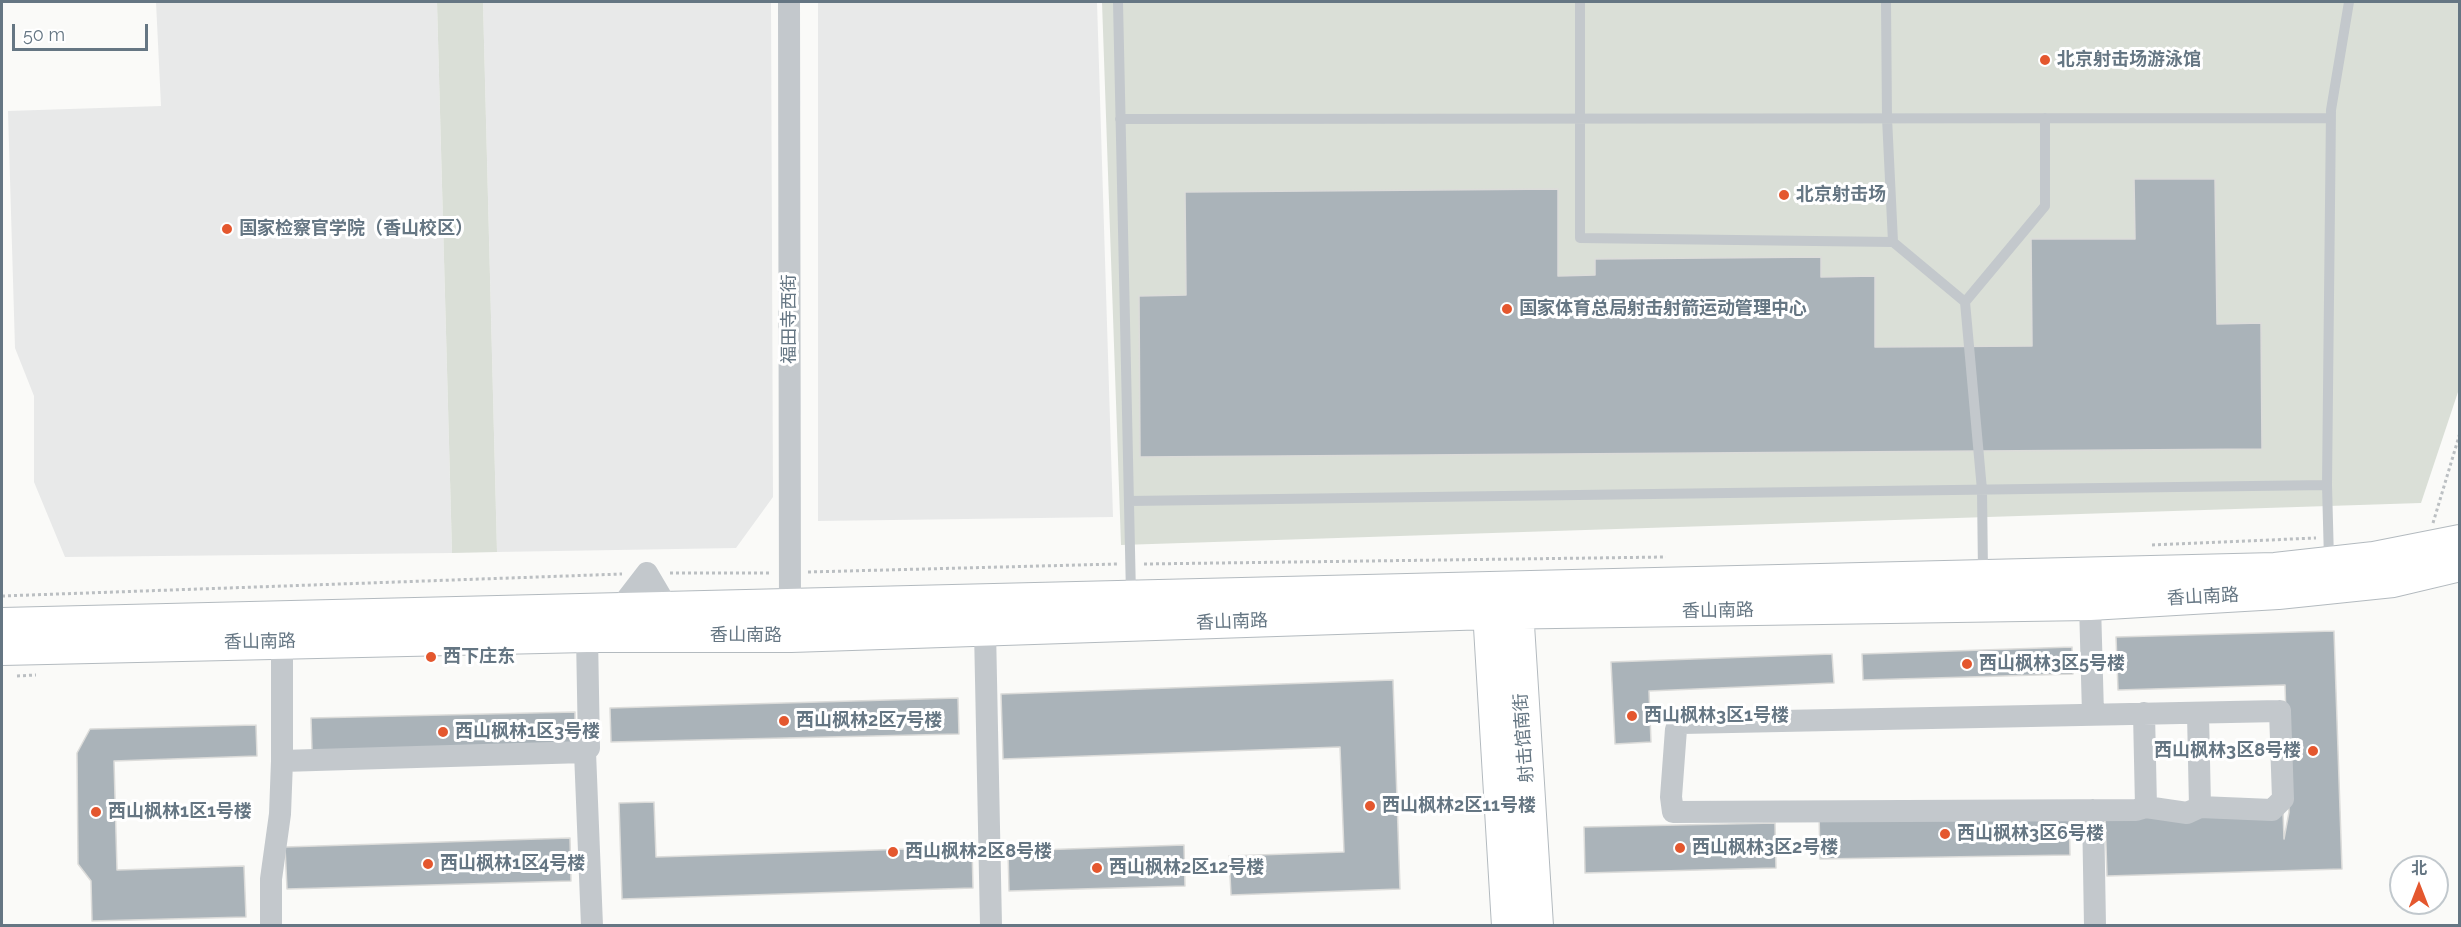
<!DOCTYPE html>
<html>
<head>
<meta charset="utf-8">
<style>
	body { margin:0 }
	#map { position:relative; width:2461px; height:927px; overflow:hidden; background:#fafaf8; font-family:Raleway,"Noto Sans SC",sans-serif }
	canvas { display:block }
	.frame { position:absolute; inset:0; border:3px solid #657683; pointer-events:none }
	.north { position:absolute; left:2389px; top:855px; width:60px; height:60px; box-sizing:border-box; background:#fff; border:2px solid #c1c8cd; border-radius:50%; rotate:0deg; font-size:16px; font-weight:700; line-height:24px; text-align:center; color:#657683 }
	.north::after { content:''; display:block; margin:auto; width:21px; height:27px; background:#e4572e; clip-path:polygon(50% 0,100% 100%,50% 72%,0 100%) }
	.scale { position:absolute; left:12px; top:24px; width:136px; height:27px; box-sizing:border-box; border:3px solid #657683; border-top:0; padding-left:8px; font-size:18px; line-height:21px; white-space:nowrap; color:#657683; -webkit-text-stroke:4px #fff; paint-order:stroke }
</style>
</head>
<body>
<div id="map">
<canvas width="2461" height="927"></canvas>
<div class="frame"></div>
<div class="north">北</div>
<div class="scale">50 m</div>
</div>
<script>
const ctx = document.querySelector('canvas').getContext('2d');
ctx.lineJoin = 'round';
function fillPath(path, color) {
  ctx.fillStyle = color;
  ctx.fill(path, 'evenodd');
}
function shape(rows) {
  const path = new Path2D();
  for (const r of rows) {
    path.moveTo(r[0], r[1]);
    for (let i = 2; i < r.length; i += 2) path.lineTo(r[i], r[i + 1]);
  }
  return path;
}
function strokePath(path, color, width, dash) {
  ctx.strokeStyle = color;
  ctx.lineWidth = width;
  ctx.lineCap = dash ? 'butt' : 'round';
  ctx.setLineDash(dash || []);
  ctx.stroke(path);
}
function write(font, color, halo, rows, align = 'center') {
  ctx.font = font + ' Raleway,"Noto Sans SC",sans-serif';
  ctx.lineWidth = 6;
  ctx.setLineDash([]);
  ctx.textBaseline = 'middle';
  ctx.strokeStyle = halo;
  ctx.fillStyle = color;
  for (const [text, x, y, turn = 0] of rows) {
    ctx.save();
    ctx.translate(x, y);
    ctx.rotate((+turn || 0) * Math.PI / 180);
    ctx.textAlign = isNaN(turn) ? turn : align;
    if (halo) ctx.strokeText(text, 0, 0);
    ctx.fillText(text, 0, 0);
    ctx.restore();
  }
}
fillPath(shape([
	[156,2,437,2,452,553,65,557,34,482,34,396,15,348,8,111,161,106],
	[483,2,771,2,773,497,736,548,497,552],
	[818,2,1097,2,1113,517,818,521]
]), '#e8e9e9');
fillPath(shape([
	[437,2,483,2,497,552,452,553],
	[1102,2,2459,2,2459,389,2421,503,1121,545]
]), '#dadfd7');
const building = shape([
	[2134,179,2215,179,2217,324,2261,323,2262,449,1140,457,1139,296,1186,295,1185,192,1558,189,1558,276,1595,275,1595,259,1821,257,1821,277,1875,276,1875,347,2032,346,2031,239,2135,239,2134,179],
	[2334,631,2342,869,2107,876,2105,817,2283,811,2284,839,2289,812,2285,685,2118,690,2116,637,2334,631],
	[2072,647,2073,674,1863,680,1862,654,2072,647],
	[1832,654,1834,683,1649,691,1651,742,1615,744,1611,662,1832,654],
	[1393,680,1400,889,1231,895,1229,856,1344,852,1340,747,1003,759,1001,694,1393,680],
	[958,698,959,734,611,742,610,708,958,698],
	[575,712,575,745,312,751,311,718,575,712],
	[256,725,257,756,114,761,117,870,244,866,246,917,92,921,91,881,78,864,77,753,90,729,256,725],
	[654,802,656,857,972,847,973,888,622,899,619,803,654,802],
	[2069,809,2070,855,1820,859,1819,812,2069,809],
	[1775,823,1776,868,1585,873,1584,827,1775,823],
	[570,838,571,881,287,889,285,847,570,838],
	[1184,845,1185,886,1009,891,1008,851,1184,845]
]);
fillPath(building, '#aab3b9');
strokePath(building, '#dcdcda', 1.5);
const secondary = shape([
	[1516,593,1537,926],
	[1488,594,1508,926],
	[2,624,2275,569,2374,558,2460,541],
	[2,649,587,636,791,636,1489,613,2090,604,2278,593,2393,581,2460,565]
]);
strokePath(secondary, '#b3babf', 34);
strokePath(shape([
	[2433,523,2460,433],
	[2152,545,2316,538],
	[1144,564,1666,557],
	[808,572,1117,564],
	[670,573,772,573],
	[2,596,622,574],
	[17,676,36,675]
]), '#bbbfc2', 3, [3, 3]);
strokePath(shape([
	[1118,2,1131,595],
	[1580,2,1580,238,1893,242],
	[1886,2,1887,118,1893,242,1965,302,1982,490,1983,573],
	[1120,119,2331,118],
	[1965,302,2045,206,2045,118],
	[1129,501,2327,485],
	[2329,560,2327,485,2331,110,2349,2]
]), '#c3c8cc', 10);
strokePath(shape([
	[789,2,790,618],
	[2090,604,2093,714],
	[620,608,647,573,667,607],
	[985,630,991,926],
	[587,636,589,748,585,752,592,926],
	[2280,711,2283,799,2272,810,2200,807,2187,813,2146,807,2136,810,1673,812,1671,797,1676,729,1682,723,2280,711],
	[2144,713,2146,807],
	[2198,714,2200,807],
	[282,761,585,752],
	[2093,810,2095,926],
	[271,926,271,879,280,814,282,761,282,641]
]), '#c3c8cc', 22);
strokePath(secondary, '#fff', 32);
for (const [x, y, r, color] of [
	[2045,60,6,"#e4572e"],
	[1784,195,6,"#e4572e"],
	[227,229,6,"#e4572e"],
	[1507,309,6,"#e4572e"],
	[431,657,6,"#e4572e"],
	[1967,664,6,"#e4572e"],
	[1632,716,6,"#e4572e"],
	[784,721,6,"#e4572e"],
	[443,732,6,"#e4572e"],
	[2313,751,6,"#e4572e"],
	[1370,806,6,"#e4572e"],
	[96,812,6,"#e4572e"],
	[1945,834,6,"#e4572e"],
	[1680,848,6,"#e4572e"],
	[893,852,6,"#e4572e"],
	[428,864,6,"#e4572e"],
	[1097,868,6,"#e4572e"]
]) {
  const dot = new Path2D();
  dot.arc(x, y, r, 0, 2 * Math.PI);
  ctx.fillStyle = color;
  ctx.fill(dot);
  strokePath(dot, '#fff', 2);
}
write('bold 18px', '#657683', '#fff', [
	["北京射击场游泳馆",2057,60],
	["北京射击场",1796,195],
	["国家检察官学院（香山校区）",239,229],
	["国家体育总局射击射箭运动管理中心",1519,309],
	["西下庄东",443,657],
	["西山枫林3区5号楼",1979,664],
	["西山枫林3区1号楼",1644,716],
	["西山枫林2区7号楼",796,721],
	["西山枫林1区3号楼",455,732],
	["西山枫林3区8号楼",2301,751,"right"],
	["西山枫林2区11号楼",1382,806],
	["西山枫林1区1号楼",108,812],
	["西山枫林3区6号楼",1957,834],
	["西山枫林3区2号楼",1692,848],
	["西山枫林2区8号楼",905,852],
	["西山枫林1区4号楼",440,864],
	["西山枫林2区12号楼",1109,868]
], 'left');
write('18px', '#657683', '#fff', [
	["福田寺西街",790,319,-90],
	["香山南路",2203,597,-3],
	["香山南路",1718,611,-1],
	["香山南路",1232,622,-2],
	["香山南路",746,636],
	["香山南路",260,642,-1],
	["射击馆南街",1524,738,-94]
]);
</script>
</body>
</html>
